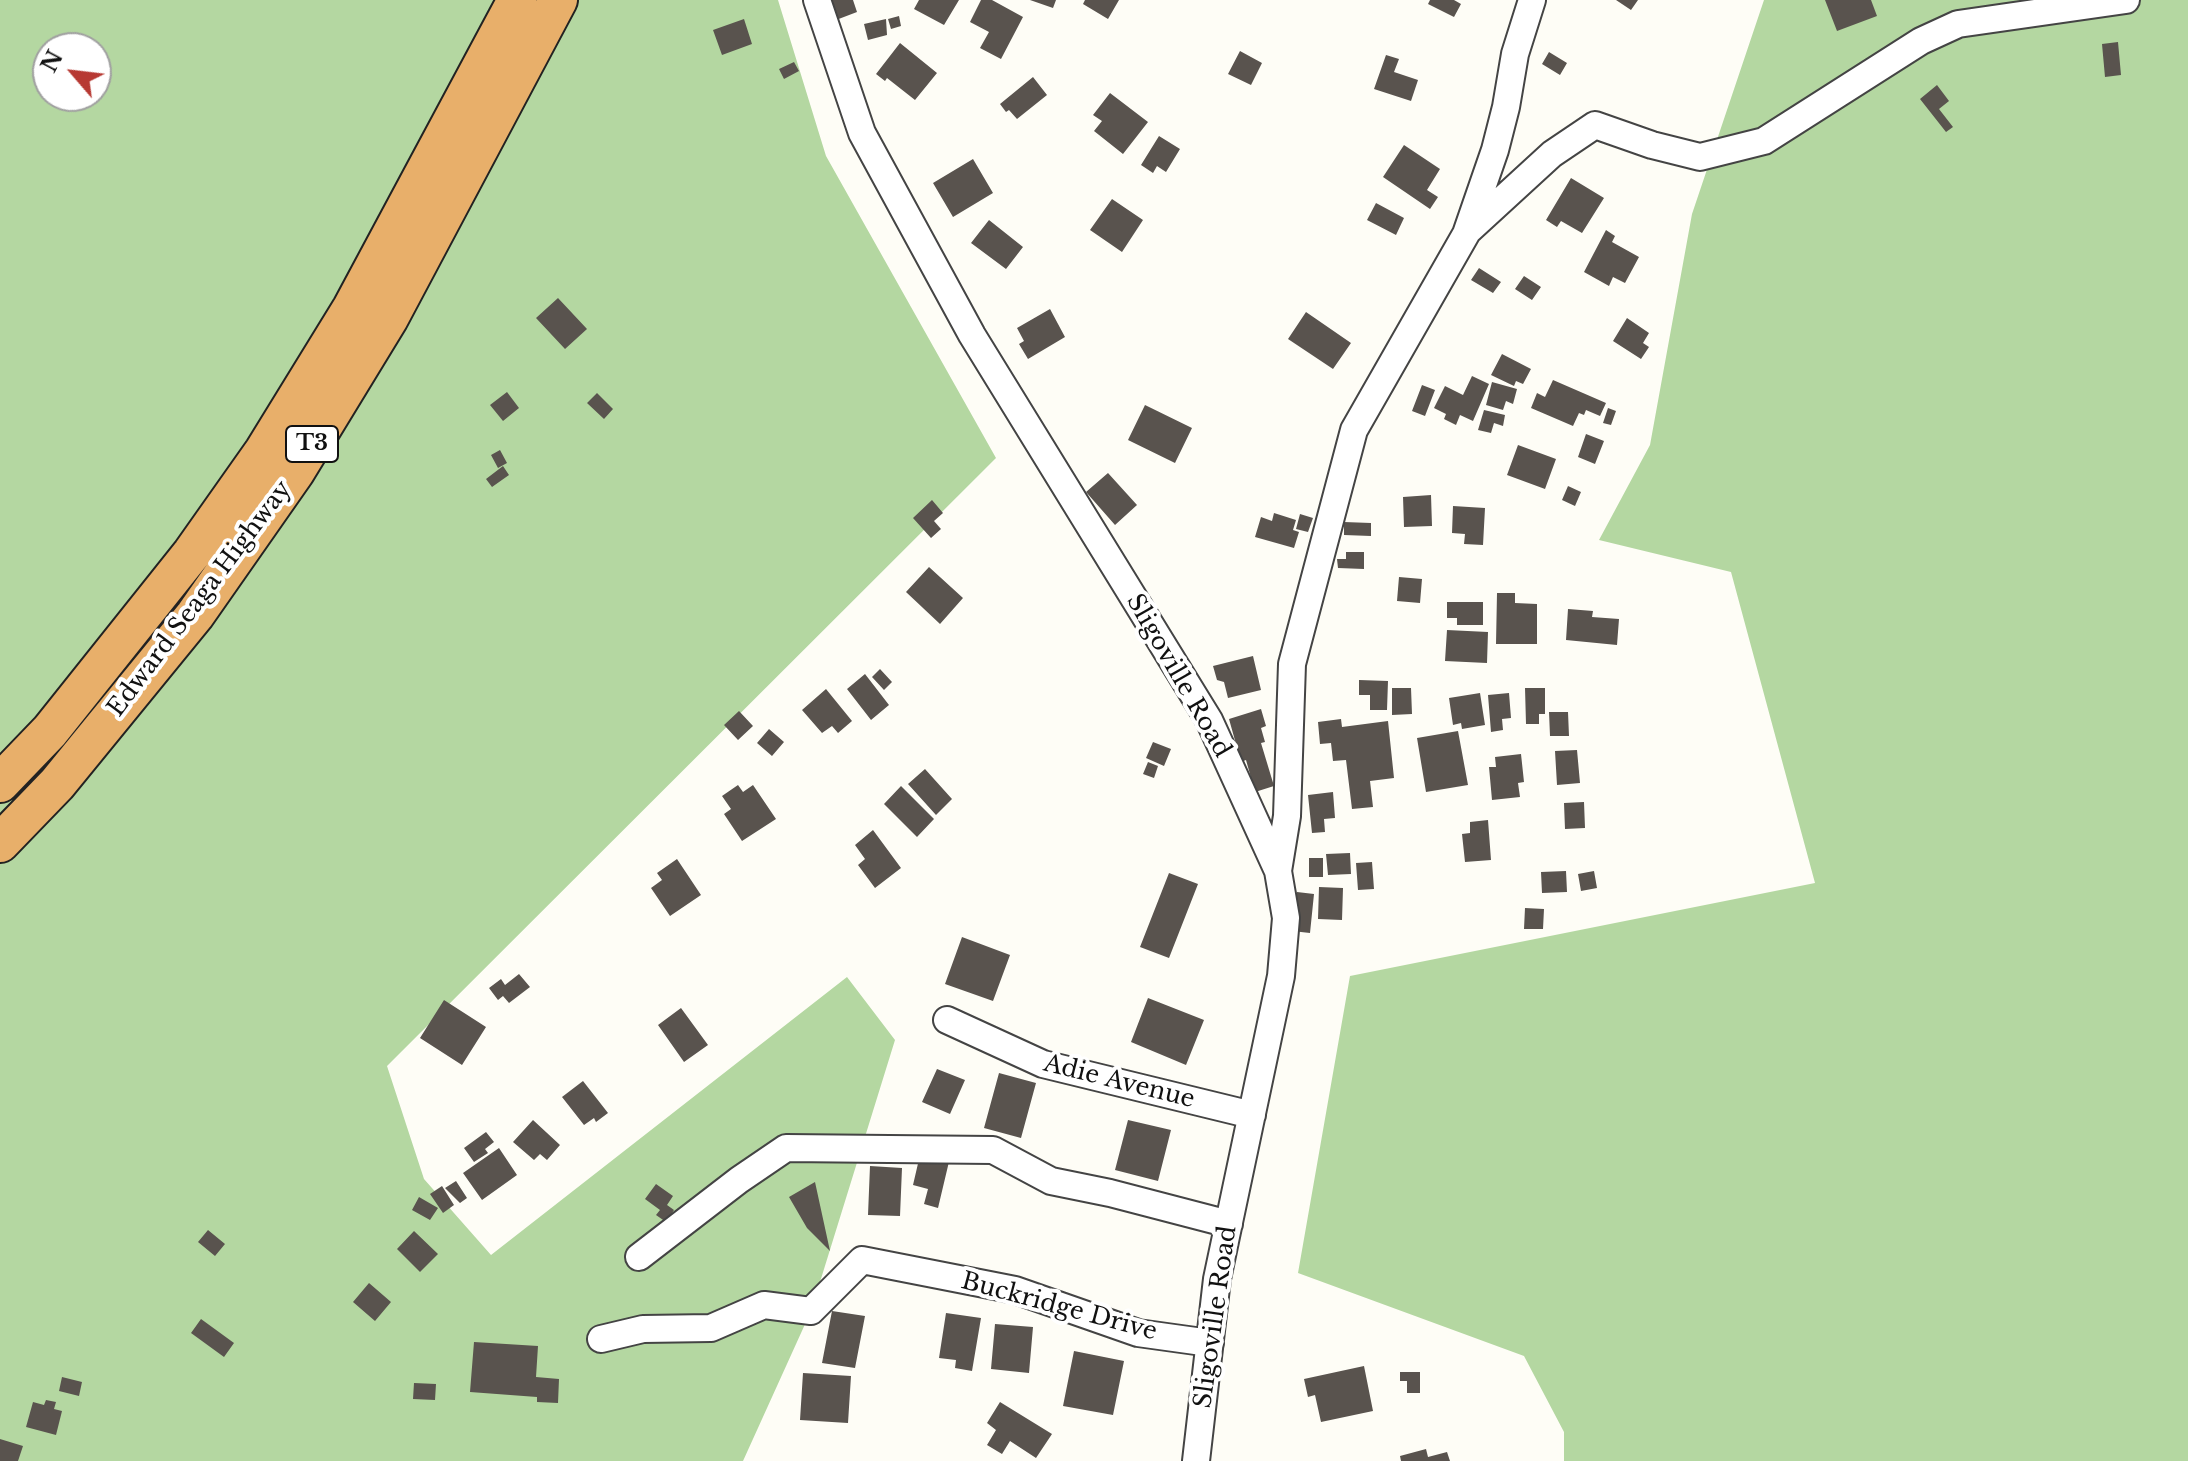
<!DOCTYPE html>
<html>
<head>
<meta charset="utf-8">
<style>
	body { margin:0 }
	#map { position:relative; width:2188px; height:1461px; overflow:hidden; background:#fefdf6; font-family:"Libre Baskerville",serif }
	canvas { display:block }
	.north { position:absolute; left:32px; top:32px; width:80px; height:80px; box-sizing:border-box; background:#fff; border:2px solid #a0a0a0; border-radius:50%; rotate:298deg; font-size:22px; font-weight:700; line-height:32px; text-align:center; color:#111 }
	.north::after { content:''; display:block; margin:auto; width:28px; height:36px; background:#b73933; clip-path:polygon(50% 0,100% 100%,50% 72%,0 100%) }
</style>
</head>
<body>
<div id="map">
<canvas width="2188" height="1461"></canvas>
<div class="north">N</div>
</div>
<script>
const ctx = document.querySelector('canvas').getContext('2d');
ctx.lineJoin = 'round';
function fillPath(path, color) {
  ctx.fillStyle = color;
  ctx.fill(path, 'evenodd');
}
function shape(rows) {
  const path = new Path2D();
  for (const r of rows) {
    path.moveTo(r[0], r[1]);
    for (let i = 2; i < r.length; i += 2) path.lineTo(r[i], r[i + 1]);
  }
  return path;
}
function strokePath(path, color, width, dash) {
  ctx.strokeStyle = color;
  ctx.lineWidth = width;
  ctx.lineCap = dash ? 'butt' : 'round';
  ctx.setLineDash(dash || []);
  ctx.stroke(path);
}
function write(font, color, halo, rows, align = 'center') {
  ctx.font = font + ' "Libre Baskerville",serif';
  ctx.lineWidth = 8;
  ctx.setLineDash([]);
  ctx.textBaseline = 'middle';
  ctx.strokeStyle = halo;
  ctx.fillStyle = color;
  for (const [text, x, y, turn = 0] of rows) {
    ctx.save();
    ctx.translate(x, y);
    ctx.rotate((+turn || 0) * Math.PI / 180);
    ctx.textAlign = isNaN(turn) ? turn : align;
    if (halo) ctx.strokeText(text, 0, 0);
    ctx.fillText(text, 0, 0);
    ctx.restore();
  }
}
fillPath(shape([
	[0,0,778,0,826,156,996,458,387,1066,424,1179,491,1255,847,977,895,1040,811,1311,743,1461,0,1461],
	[48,48,96,48,96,96,48,96],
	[1764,0,2188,0,2188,1461,1564,1461,1564,1432,1524,1356,1298,1273,1350,976,1815,883,1731,572,1599,540,1650,445,1692,214]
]), '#b4d7a1');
fillPath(shape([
	[829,0,853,0,857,12,836,20],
	[919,0,959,0,944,25,914,9],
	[981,0,992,0,1023,17,1001,59,980,48,989,32,970,22],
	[1030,0,1056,0,1053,8],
	[1085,0,1119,0,1108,19,1083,4],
	[1430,0,1454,0,1461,4,1454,17,1428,4],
	[1616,0,1638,0,1631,10],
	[1825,0,1871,0,1877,16,1837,31],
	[899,16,901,26,891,29,888,19],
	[744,19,752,44,722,55,713,30],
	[886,19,887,35,868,40,864,24],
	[2118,42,2121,75,2105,77,2102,44],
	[900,43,937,73,915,100,887,78,885,81,876,74],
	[1240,51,1262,63,1251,85,1228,74],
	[1549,52,1567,63,1560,75,1542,64],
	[1386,55,1399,59,1394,72,1418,80,1411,101,1374,89],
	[794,62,799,71,784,79,779,69],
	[1033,77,1047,95,1017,119,1009,110,1006,112,1000,104],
	[1937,85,1949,101,1939,109,1953,127,1946,132,1920,99],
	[1110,93,1148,122,1123,154,1094,131,1102,121,1093,115],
	[1159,136,1180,149,1166,172,1157,166,1153,173,1141,165],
	[1404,145,1440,169,1427,190,1438,197,1430,209,1383,177],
	[973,159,993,193,953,217,933,183],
	[1571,178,1604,198,1582,233,1561,221,1557,227,1546,220],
	[1112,199,1143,220,1122,252,1090,230],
	[1376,203,1404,218,1396,235,1367,220],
	[989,220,1023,247,1006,269,971,243],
	[1606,230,1615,236,1612,242,1639,257,1625,283,1613,277,1609,286,1584,272],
	[1479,268,1501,282,1493,293,1471,280],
	[1524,276,1541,287,1532,300,1515,289],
	[558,298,587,329,565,349,536,318],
	[1050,309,1065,337,1028,359,1019,344,1024,341,1017,328],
	[1306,312,1351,343,1333,369,1288,339],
	[1627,318,1649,333,1643,343,1649,347,1641,359,1613,341],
	[1502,354,1531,369,1523,384,1516,381,1514,386,1491,375],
	[1472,376,1489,384,1473,421,1460,415,1456,425,1444,419,1446,414,1434,408,1445,386,1463,395],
	[1553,380,1606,403,1600,416,1586,410,1584,415,1579,413,1573,426,1531,408,1537,393,1545,397],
	[1492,382,1517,389,1513,404,1506,401,1503,410,1486,405],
	[1422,385,1435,390,1425,416,1412,411],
	[507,392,519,408,503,421,490,405],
	[597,393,613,409,604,419,587,403],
	[1145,405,1192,428,1175,463,1128,440],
	[1608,408,1616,411,1611,425,1603,423],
	[1484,410,1505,415,1503,426,1494,423,1491,433,1478,430],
	[1586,434,1604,441,1595,464,1578,457],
	[1518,445,1556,459,1545,489,1507,475],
	[500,450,507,463,498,468,491,455],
	[503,466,509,475,492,487,486,479],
	[1108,473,1137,505,1115,525,1086,492],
	[1568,486,1581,492,1575,506,1562,500],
	[1431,495,1432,526,1404,527,1403,497],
	[932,500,943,513,934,521,941,529,931,538,913,518],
	[1453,506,1485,508,1483,545,1464,544,1465,534,1452,533],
	[1274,513,1296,520,1293,530,1299,532,1294,548,1255,537,1261,517,1272,521],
	[1300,514,1313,518,1308,532,1296,529],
	[1344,522,1371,523,1371,536,1344,535],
	[1346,552,1364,552,1364,569,1338,568,1337,559,1346,559],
	[929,567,963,598,940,624,906,592],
	[1399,577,1422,579,1420,603,1397,601],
	[1497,593,1515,593,1515,603,1537,604,1537,644,1496,644],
	[1447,602,1483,602,1483,625,1457,625,1457,618,1447,618],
	[1568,609,1593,611,1592,617,1619,619,1617,645,1566,640],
	[1447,630,1488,632,1487,663,1445,661],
	[1253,656,1261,690,1228,698,1224,682,1217,680,1213,666],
	[880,669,892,682,884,690,872,677],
	[865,674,889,705,871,720,847,689],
	[1359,680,1388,681,1387,710,1370,710,1370,695,1359,695],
	[1392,688,1411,688,1412,714,1392,715],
	[1525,688,1545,688,1545,714,1539,714,1539,724,1526,724],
	[826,689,852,721,838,733,832,726,822,733,802,710],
	[1480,693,1485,725,1462,729,1461,723,1453,725,1449,698],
	[1509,693,1511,718,1502,719,1503,730,1491,732,1488,695],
	[1261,709,1266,726,1261,728,1265,742,1261,743,1274,786,1255,792,1246,760,1241,762,1229,719],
	[739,711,753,726,738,740,724,725],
	[1549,712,1568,712,1569,736,1550,736],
	[1341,719,1342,727,1388,721,1394,778,1370,781,1373,807,1352,809,1346,760,1333,761,1331,743,1320,744,1318,722],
	[769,729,784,742,772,756,757,743],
	[1458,731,1468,785,1426,792,1417,738],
	[1153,742,1171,749,1164,766,1146,758],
	[1577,750,1580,783,1557,785,1555,751],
	[1521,754,1524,782,1518,783,1520,797,1492,800,1489,767,1496,767,1495,757],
	[1148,762,1158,766,1154,778,1143,774],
	[925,769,952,799,936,815,908,784],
	[738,785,743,792,753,785,776,819,742,841,724,814,731,809,722,796],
	[901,786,934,819,917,837,884,804],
	[1333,792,1335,818,1324,819,1325,832,1312,833,1308,795],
	[1584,802,1585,828,1565,829,1564,803],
	[1488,820,1491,860,1465,862,1462,834,1470,833,1470,822],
	[873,830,901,868,875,888,858,865,865,859,855,845],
	[1350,853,1351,874,1328,875,1326,854],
	[1309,858,1323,858,1323,877,1309,877],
	[677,859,701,895,670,916,651,888,662,880,657,873],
	[1372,862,1374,889,1358,890,1356,863],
	[1566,871,1567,892,1542,893,1541,872],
	[1594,871,1597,888,1581,891,1578,874],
	[1169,873,1198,884,1169,958,1140,947],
	[1319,887,1343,888,1342,920,1318,919],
	[1297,892,1314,894,1310,933,1292,931],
	[1525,908,1544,909,1543,929,1524,929],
	[962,937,1010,955,993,1001,945,984],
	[519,974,530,987,509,1003,503,996,498,1000,489,988,501,979,505,985],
	[1148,998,1204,1020,1186,1065,1131,1042],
	[444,1000,486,1027,462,1065,420,1038],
	[681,1008,708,1045,684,1062,658,1025],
	[937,1069,965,1080,950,1114,922,1102],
	[999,1073,1036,1083,1021,1138,984,1128],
	[583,1081,608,1113,596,1122,594,1118,584,1125,562,1097],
	[533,1120,560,1145,547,1160,540,1154,534,1160,513,1142],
	[1128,1120,1171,1130,1158,1181,1115,1170],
	[486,1132,494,1142,485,1149,488,1153,474,1162,464,1148],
	[923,1142,952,1149,938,1208,924,1204,928,1189,913,1185],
	[499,1148,517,1175,482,1200,463,1173],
	[870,1166,902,1168,900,1216,868,1215],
	[456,1181,467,1198,460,1203,445,1188],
	[815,1182,830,1251,807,1228,789,1197],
	[656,1184,673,1196,667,1205,674,1210,666,1222,656,1215,660,1210,645,1199],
	[442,1186,454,1205,443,1213,430,1194],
	[419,1197,438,1208,430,1220,412,1210],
	[208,1230,225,1244,215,1256,198,1242],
	[414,1231,438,1254,420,1272,397,1249],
	[369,1283,391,1302,375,1321,353,1302],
	[832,1311,865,1316,855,1368,822,1363],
	[946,1313,981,1318,972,1371,955,1368,956,1360,939,1358],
	[201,1319,234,1343,224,1357,191,1333],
	[995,1324,1033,1327,1029,1373,991,1369],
	[474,1342,538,1346,536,1377,559,1379,558,1403,537,1402,537,1397,470,1392],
	[1074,1351,1124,1361,1113,1415,1063,1406],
	[1364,1366,1373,1411,1321,1422,1315,1395,1308,1397,1304,1379],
	[1400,1372,1420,1372,1420,1393,1407,1393,1407,1381,1400,1381],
	[803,1373,851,1376,848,1423,800,1420],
	[62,1377,82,1382,79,1396,59,1391],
	[414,1383,436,1384,435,1400,413,1399],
	[46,1400,56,1402,54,1409,62,1411,56,1435,26,1427,33,1402,44,1405],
	[1000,1402,1052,1434,1036,1458,1010,1441,1002,1454,987,1445,996,1430,987,1423],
	[0,1439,23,1446,18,1461,0,1461],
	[1426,1449,1428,1457,1447,1452,1450,1461,1401,1461,1400,1456]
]), '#59534e');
const minor = shape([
	[817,0,862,133,972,335,1209,720,1278,871,1286,918,1281,976,1217,1279,1196,1461],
	[1468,231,1552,154,1595,125,1652,145,1700,157,1764,141,1921,41,1958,24,2126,0],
	[1278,871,1287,816,1292,664,1354,430,1466,234,1495,150,1506,107,1515,54,1532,0],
	[947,1020,1043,1064,1252,1115],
	[639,1257,739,1180,786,1148,993,1150,1051,1181,1110,1193,1229,1224],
	[601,1339,643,1329,711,1328,764,1305,811,1311,862,1260,1015,1290,1138,1333,1210,1343]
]);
const highway = shape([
	[0,783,50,731,192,553,264,451,352,308,517,0],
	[0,843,57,784,195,615,295,472,389,318,558,0]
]);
strokePath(minor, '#444', 30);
strokePath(highway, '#222', 42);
strokePath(minor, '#fff', 26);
strokePath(highway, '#e8af6a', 38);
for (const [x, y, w] of [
	[312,444,52]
]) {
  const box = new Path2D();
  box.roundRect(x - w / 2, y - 18, w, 36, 6);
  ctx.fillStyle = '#fff';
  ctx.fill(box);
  strokePath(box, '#111', 2);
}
write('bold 22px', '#111', null, [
	["T3",312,444]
]);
write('24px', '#111', '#fff', [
	["Edward Seaga Highway",200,599,-53],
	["Sligoville Road",1178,676,60],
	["Adie Avenue",1119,1082,14],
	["Buckridge Drive",1059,1307,15],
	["Sligoville Road",1216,1317,-82]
]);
</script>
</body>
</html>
